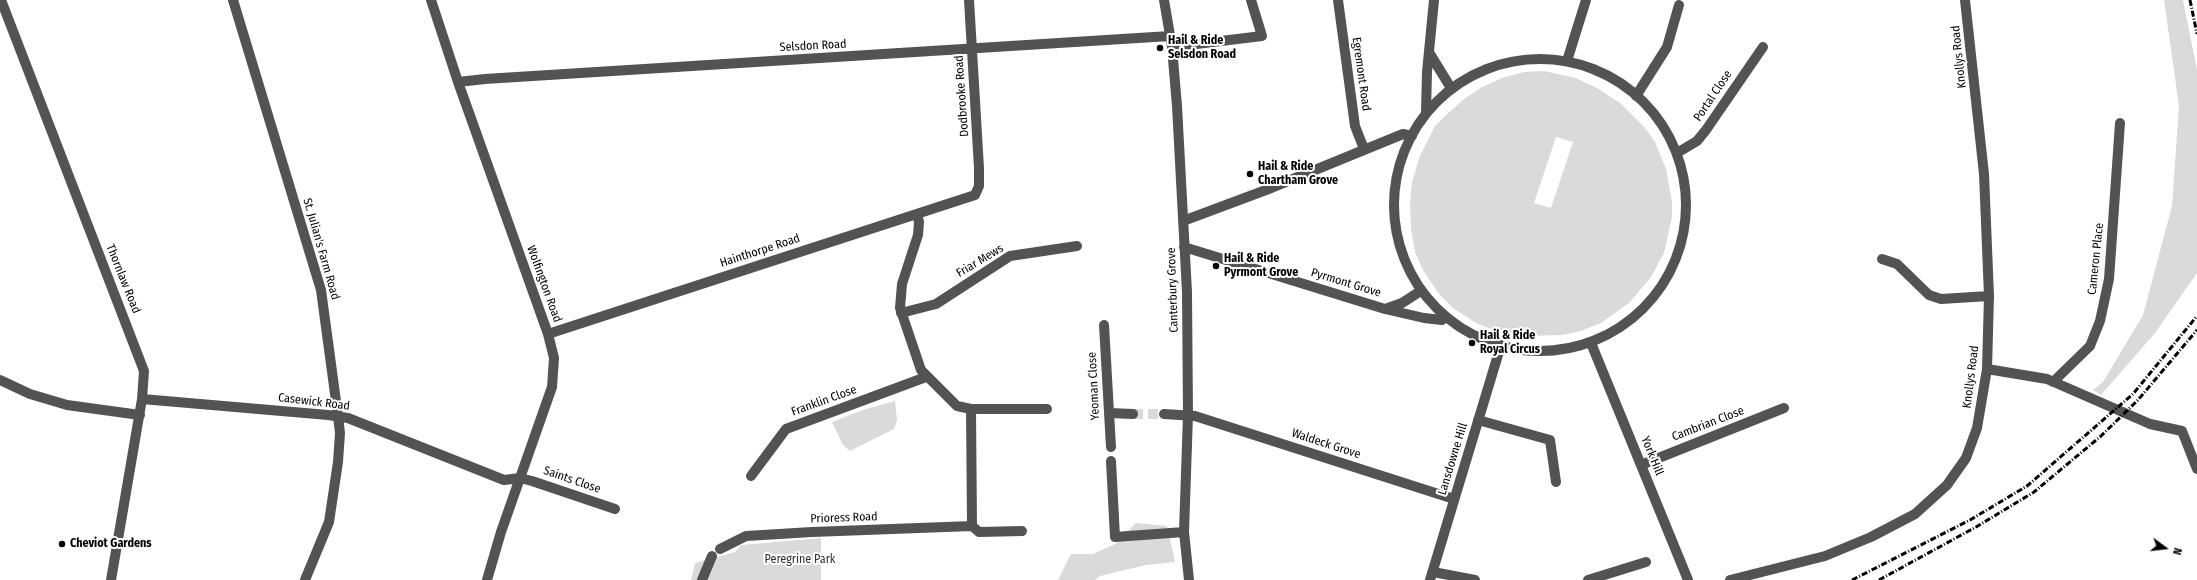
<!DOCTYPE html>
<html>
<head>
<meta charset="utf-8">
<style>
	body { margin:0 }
	#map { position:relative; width:2197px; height:580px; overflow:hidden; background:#fff; font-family:"Fira Sans Condensed",sans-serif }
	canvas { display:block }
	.north { position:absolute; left:2145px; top:528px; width:40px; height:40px; -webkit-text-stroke:3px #fff; paint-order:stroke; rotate:105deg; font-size:11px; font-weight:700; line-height:16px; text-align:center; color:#000 }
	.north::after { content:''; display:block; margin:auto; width:14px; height:18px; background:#000; clip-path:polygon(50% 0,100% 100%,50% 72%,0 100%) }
</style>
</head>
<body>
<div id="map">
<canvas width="2197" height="580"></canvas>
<div class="north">N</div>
</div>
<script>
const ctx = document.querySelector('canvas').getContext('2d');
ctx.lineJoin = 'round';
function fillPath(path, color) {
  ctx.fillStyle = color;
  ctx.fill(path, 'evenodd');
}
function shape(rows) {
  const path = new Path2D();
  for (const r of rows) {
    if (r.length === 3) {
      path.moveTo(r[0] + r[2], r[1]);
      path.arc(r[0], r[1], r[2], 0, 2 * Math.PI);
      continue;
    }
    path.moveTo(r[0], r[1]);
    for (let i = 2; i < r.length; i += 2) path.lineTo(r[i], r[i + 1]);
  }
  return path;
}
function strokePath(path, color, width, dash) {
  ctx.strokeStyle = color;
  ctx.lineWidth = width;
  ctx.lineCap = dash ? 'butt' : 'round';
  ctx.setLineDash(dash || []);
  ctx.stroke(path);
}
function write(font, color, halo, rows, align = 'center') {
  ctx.font = font + ' "Fira Sans Condensed",sans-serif';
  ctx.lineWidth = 4;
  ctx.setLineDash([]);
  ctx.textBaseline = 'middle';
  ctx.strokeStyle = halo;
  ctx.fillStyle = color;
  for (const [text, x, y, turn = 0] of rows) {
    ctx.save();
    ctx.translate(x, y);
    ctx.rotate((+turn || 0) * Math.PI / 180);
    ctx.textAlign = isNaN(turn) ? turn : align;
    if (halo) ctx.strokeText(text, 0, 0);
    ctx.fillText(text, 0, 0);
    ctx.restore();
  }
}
fillPath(shape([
	[2164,0,2183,0,2197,70,2197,273,2155,333,2101,395,2093,390,2103,382,2143,315,2172,206,2179,106],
	[1544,71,1576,78,1597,88,1620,103,1646,129,1655,142,1666,169,1672,202,1672,217,1664,253,1651,277,1629,303,1601,323,1581,331,1562,335,1526,336,1494,330,1476,323,1453,308,1439,294,1423,270,1415,252,1411,229,1410,203,1412,182,1420,156,1435,126,1446,115,1464,99,1482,87,1502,78,1524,72],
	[1556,137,1573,142,1551,208,1534,203],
	[895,401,897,420,894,429,850,451,843,445,832,422,863,410],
	[1136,523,1167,526,1175,562,1146,565,1100,576,1095,580,1058,580,1071,554,1093,554,1115,544],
	[821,538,821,580,691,580,695,563,735,552,741,545]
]), '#dadada');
strokePath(shape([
	[1133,414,1164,414]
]), '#d9d9d9', 10, [10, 5]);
strokePath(shape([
	[1,0,144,371,142,399,111,580],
	[233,0,321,290,338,416,340,433,338,462,329,522,305,580],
	[431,0,458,82,548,334,554,358,552,387,501,532,487,580],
	[1164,0,1172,47,1177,106,1187,292,1188,415,1184,532,1189,580],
	[1338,0,1355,126,1364,149],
	[1172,47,1262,36,1251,0],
	[1430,54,1451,88],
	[1540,205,146],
	[1567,61,1586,0],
	[458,82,485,79,1170,36],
	[1636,96,1667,47,1679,5],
	[1426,112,1427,72,1434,0],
	[1677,153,1697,141,1706,130,1763,47],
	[917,214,919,222,918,235,902,284,900,308,921,370,957,406,971,409,972,526],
	[1183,221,1266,190,1403,134,1412,136],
	[1184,247,1385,309,1424,318,1442,320],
	[1882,259,1897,264,1929,295,1941,299,1989,296],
	[1385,309,1402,303,1419,292],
	[901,313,936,304,1010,256,1077,246],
	[1104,325,1111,447],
	[548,334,975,195,979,186,979,168,969,0],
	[1591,343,1688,580],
	[1987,369,2047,379,2150,424,2182,431,2197,469],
	[0,380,30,394,67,405,140,415],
	[2053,382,2090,346,2100,321,2109,279,2120,123],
	[142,399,328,415,348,418,504,480,520,478,532,481,615,509],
	[971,409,1047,409],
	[1109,413,1133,414],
	[1164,414,1195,416,1454,499],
	[1478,420,1550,440,1556,482],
	[1111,461,1115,537,1184,532],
	[1641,465,1784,408],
	[751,476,786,429,926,377],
	[720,549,746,536,812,532,972,526,979,532,1022,531],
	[1433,572,1475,580],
	[702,580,712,556],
	[1430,580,1501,345],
	[1588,580,1646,562],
	[1730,580,1825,556,1871,537,1915,514,1947,485,1966,458,1977,428,1987,369,1989,296,1984,174,1965,0]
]), '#535353', 10);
strokePath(shape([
	[2190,0,2197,34],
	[1852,580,1970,520,2027,486,2133,394,2197,316],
	[1879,580,1976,527,2034,492,2101,436,2138,400,2197,330]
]), '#000', 3, [6, 2, 1, 2]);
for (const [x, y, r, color] of [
	[1160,48,4,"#000"],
	[1250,174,4,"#000"],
	[1216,266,4,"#000"],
	[1472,343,4,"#000"],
	[62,544,4,"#000"]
]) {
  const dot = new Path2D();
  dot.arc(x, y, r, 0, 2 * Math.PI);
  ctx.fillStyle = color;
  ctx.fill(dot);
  strokePath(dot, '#fff', 1.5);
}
write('bold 12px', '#000', '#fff', [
	["Hail & Ride",1168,41],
	["Selsdon Road",1168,55],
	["Hail & Ride",1258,167],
	["Chartham Grove",1258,181],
	["Hail & Ride",1224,259],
	["Pyrmont Grove",1224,273],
	["Hail & Ride",1480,336],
	["Royal Circus",1480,350],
	["Cheviot Gardens",70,544]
], 'left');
write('12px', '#000', '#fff', [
	["Selsdon Road",813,46,-3],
	["Knollys Road",1959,57,-96],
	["Egremont Road",1361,74,82],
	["Dodbrooke Road",962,96,-94],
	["Portal Close",1713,96,-56],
	["St. Julian's Farm Road",321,249,74],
	["Hainthorpe Road",760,251,-18],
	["Cameron Place",2096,259,-84],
	["Friar Mews",980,261,-31],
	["Thornlaw Road",123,279,68],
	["Pyrmont Grove",1346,283,17],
	["Wolfington Road",544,284,70],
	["Canterbury Grove",1173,290,-92],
	["Knollys Road",1971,377,-83],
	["Yeoman Close",1094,386,-93],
	["Franklin Close",824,401,-20],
	["Casewick Road",314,402,7],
	["Cambrian Close",1708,424,-21],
	["Waldeck Grove",1326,444,18],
	["York Hill",1652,456,68],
	["Lansdowne Hill",1453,459,-73],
	["Saints Close",572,480,19],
	["Prioress Road",844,518,-2]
]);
write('12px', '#313131', '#fff', [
	["Peregrine Park",800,560]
]);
</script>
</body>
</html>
